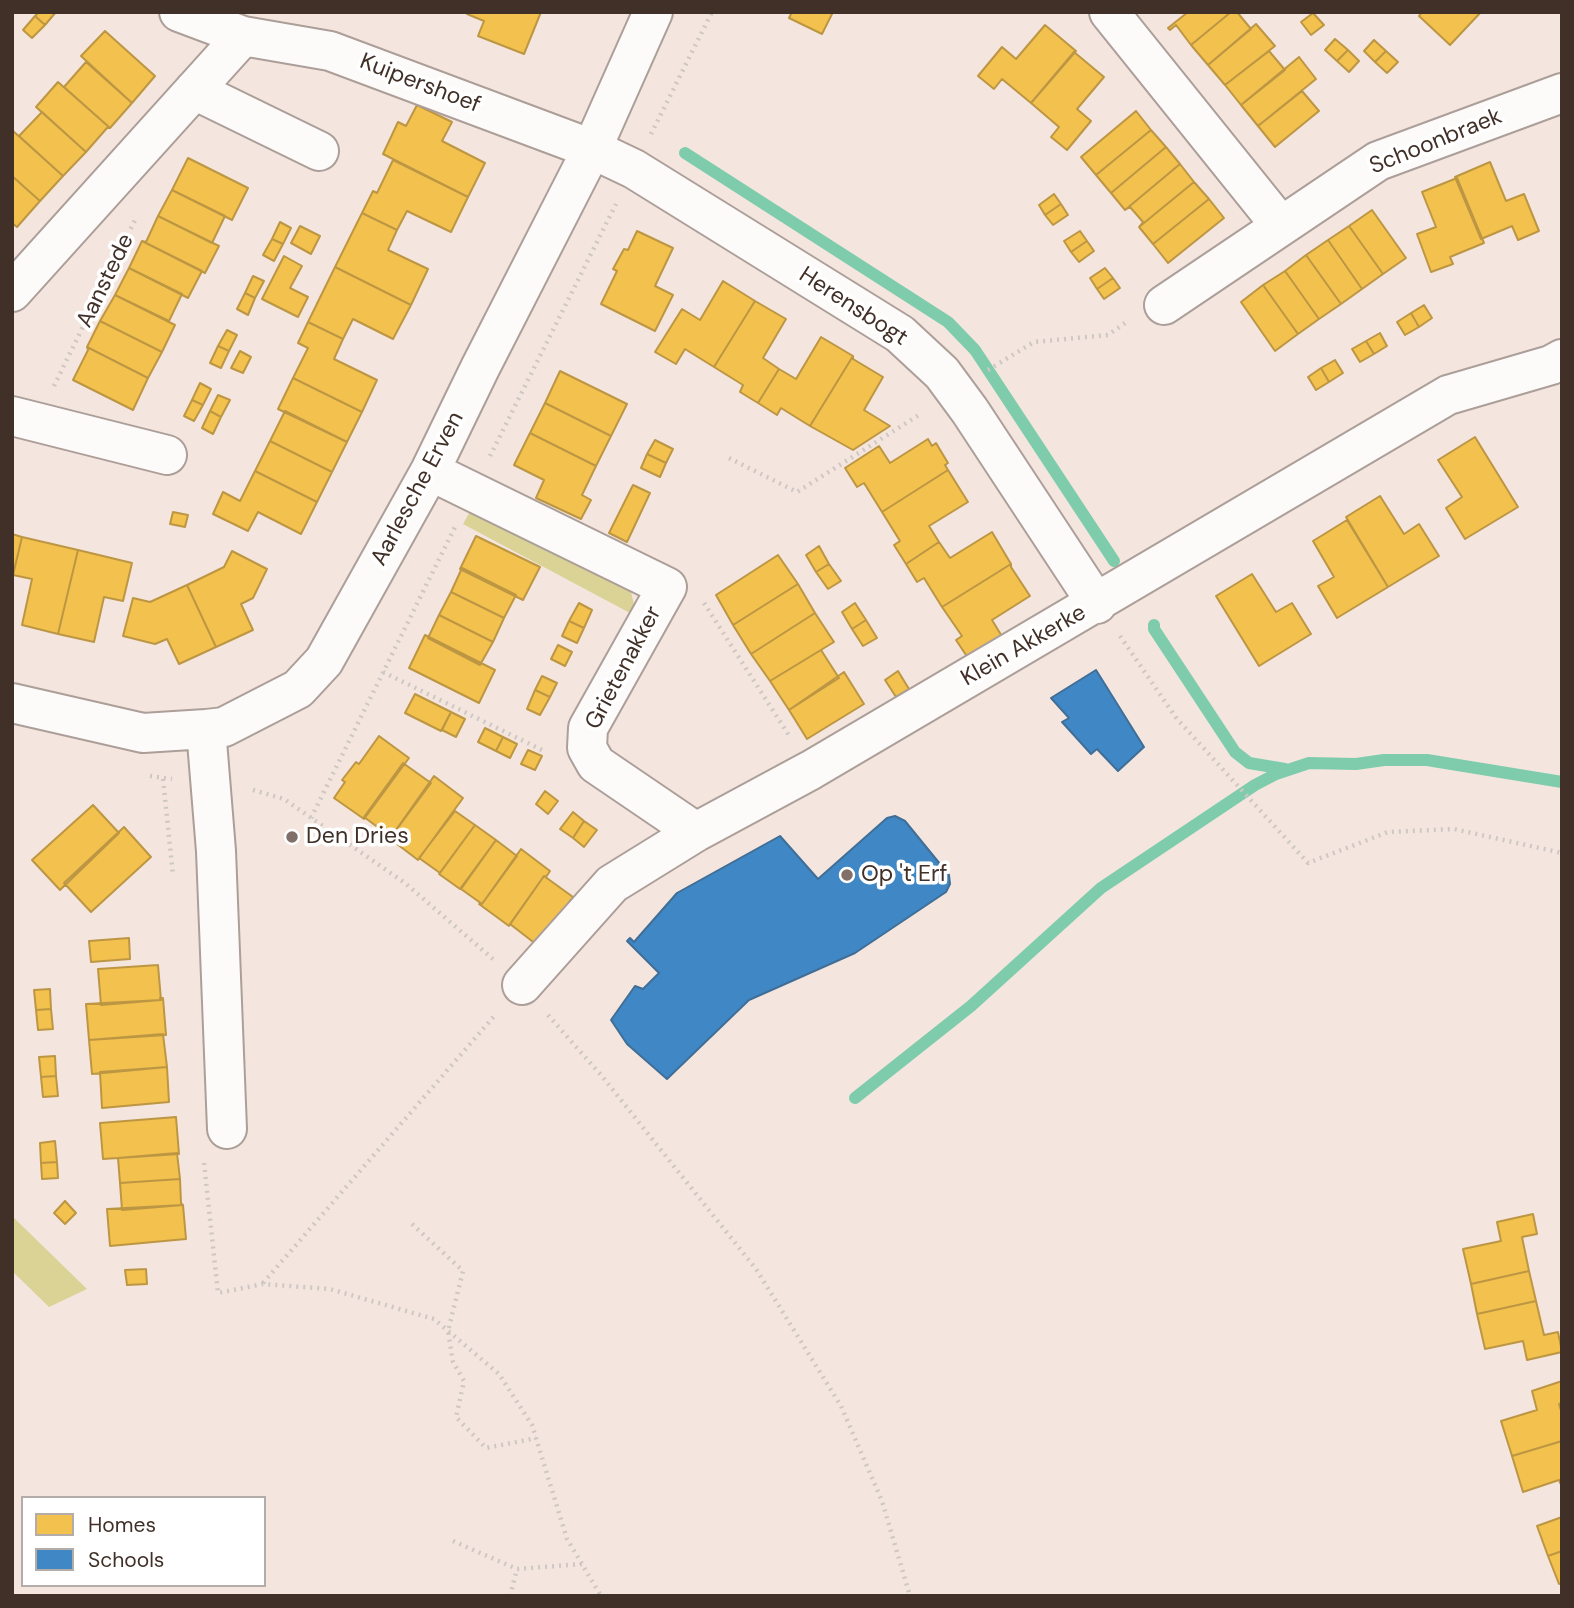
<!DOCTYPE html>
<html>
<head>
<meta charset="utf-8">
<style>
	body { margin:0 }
	#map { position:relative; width:1574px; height:1608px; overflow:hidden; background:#f4e6df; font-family:"DM Sans",sans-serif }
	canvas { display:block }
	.frame { position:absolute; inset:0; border:14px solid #413028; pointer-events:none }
	.legend { position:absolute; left:21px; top:1496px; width:245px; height:91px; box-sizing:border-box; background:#fff; border:2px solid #b3aca9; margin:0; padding:9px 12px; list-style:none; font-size:21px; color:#413028 }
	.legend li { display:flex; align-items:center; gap:14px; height:35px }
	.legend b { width:35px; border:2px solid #b3aca9 }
</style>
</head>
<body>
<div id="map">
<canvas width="1574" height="1608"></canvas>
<div class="frame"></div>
<ul class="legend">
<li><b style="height:19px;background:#f2c14e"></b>Homes</li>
<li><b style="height:19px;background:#3f88c5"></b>Schools</li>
</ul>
</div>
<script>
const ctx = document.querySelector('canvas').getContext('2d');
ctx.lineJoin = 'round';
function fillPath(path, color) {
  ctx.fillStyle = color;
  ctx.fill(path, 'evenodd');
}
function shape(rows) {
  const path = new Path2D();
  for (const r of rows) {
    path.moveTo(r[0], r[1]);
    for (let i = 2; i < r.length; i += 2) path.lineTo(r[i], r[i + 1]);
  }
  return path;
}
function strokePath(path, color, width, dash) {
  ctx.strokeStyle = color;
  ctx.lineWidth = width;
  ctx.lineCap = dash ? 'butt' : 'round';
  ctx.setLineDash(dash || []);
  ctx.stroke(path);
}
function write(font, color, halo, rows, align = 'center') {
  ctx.font = font + ' "DM Sans",sans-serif';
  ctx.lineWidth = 7;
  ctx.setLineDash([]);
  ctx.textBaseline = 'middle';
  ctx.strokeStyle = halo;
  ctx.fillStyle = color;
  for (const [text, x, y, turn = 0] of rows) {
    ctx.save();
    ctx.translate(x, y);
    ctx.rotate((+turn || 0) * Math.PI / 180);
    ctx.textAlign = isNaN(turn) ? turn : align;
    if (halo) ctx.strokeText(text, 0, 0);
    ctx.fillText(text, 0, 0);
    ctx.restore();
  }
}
fillPath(shape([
	[472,508,623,585,631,592,634,604,630,613,463,524],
	[12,1216,87,1289,49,1307,12,1271]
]), '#dbd296');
const homes = shape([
	[39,12,56,12,45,25,35,16,39,12],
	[467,12,541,12,524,54,478,36,484,21,467,14,467,12],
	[792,12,833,12,822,34,789,18,792,12],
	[1188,12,1231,12,1191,45,1176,25,1170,30,1168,28,1188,12],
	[1231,12,1237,12,1251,29,1208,65,1191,45,1231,12],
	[1422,12,1481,12,1450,45,1419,16,1422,12],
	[1313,13,1324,25,1311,35,1301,22,1313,13],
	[35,16,45,25,32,38,23,30,35,16],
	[1256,24,1275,46,1225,85,1208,65,1256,24],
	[1045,25,1076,51,1031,103,1002,79,994,89,978,76,1002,47,1016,59,1045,25],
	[105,31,155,76,132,103,81,56,105,31],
	[1335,39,1348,50,1337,61,1325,50,1335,39],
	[1374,40,1386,51,1375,62,1364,51,1374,40],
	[1348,50,1359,61,1349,72,1337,61,1348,50],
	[1269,51,1285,70,1241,105,1225,85,1269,51],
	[1386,51,1398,62,1387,73,1375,62,1386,51],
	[1074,52,1104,77,1077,109,1091,121,1067,150,1051,137,1059,127,1031,103,1074,52],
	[1299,57,1316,79,1258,126,1241,105,1299,57],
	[86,62,132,103,110,128,64,87,86,62],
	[58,82,110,128,107,128,86,152,36,107,58,82],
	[1302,91,1319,111,1275,147,1258,126,1302,91],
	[417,105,452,122,442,141,485,163,468,197,383,154,398,122,406,126,417,105],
	[1136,111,1151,130,1096,175,1081,157,1136,111],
	[42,112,86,152,63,176,19,136,42,112],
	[12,130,63,176,40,201,12,176,12,130],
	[1151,130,1166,147,1111,193,1096,175,1151,130],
	[1166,147,1180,164,1125,210,1111,193,1166,147],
	[188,158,248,188,232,220,172,190,188,158],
	[393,160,468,197,451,232,407,211,397,230,362,213,373,191,377,193,393,160],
	[1490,162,1506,201,1524,194,1539,231,1518,240,1512,226,1481,239,1455,177,1490,162],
	[1180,164,1194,182,1139,227,1143,222,1130,207,1125,210,1180,164],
	[12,176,40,201,17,227,12,223,12,176],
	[1457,178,1484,243,1450,257,1453,264,1431,272,1417,234,1436,227,1422,192,1457,178],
	[1194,182,1209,199,1153,244,1139,227,1194,182],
	[172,190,225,216,212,243,158,216,172,190],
	[1054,194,1061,204,1045,215,1039,205,1054,194],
	[1209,199,1224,218,1168,263,1153,244,1209,199],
	[1061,204,1068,215,1053,225,1045,215,1061,204],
	[1372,210,1406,258,1383,274,1349,226,1372,210],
	[362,213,397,230,388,250,428,269,411,305,335,267,362,213],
	[158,216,219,246,205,273,142,241,146,242,158,216],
	[280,222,291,228,283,244,272,239,280,222],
	[300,226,320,236,311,254,291,243,300,226],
	[1349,226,1383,274,1362,289,1328,240,1349,226],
	[637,231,673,248,655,286,673,295,655,331,601,304,617,271,613,269,624,249,628,250,637,231],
	[1080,231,1087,241,1071,252,1064,241,1080,231],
	[272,239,283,244,274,261,263,255,272,239],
	[1328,240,1362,289,1341,304,1306,255,1328,240],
	[142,241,202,271,188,298,129,268,142,241],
	[1087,241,1094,251,1079,262,1071,252,1087,241],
	[1306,255,1341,304,1319,319,1285,271,1306,255],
	[284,256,302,266,290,288,308,297,298,317,262,299,284,256],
	[335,267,411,305,393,339,353,319,343,339,308,322,335,267],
	[129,268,182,294,169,321,115,295,129,268],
	[1105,268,1113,278,1097,289,1090,278,1105,268],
	[1285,271,1319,319,1298,334,1263,285,1285,271],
	[253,276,264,281,255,298,245,293,253,276],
	[1113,278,1120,288,1104,299,1097,289,1113,278],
	[723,281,755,301,714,367,685,349,676,364,655,352,682,309,700,320,723,281],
	[1263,285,1298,334,1275,351,1241,302,1263,285],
	[245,293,255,298,248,315,237,309,245,293],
	[115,295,175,325,162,352,100,321,115,295],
	[755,301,786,319,763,358,779,369,758,403,740,392,743,385,714,367,755,301],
	[1424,305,1432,318,1419,327,1411,313,1424,305],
	[1411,313,1419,327,1405,335,1397,322,1411,313],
	[100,321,162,352,148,378,87,347,100,321],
	[308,322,343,339,334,359,377,380,362,412,293,378,308,348,298,343,308,322],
	[227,330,237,335,229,351,218,346,227,330],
	[1380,333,1387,346,1374,354,1366,341,1380,333],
	[821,337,853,356,810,426,781,408,777,415,758,403,779,369,796,379,821,337],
	[1366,341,1374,354,1360,362,1352,349,1366,341],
	[218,346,229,351,221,368,210,363,218,346],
	[87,347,148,378,133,410,73,380,88,350,87,347],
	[240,351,251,357,243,373,231,368,240,351],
	[853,356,853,359,883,377,864,410,890,426,853,450,810,426,853,356],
	[1335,360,1343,373,1329,382,1321,368,1335,360],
	[1321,368,1329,382,1316,390,1308,377,1321,368],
	[560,371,627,404,611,436,545,403,560,371],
	[293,378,362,412,347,442,278,409,293,378],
	[200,383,211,389,203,405,192,400,200,383],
	[218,395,230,400,221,417,210,411,218,395],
	[192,400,203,405,194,421,184,416,192,400],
	[545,403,611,436,596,466,530,433,545,403],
	[210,411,221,417,213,434,202,428,210,411],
	[285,411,347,442,332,472,270,441,285,411],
	[530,433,596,466,582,495,591,500,581,519,536,498,544,480,514,465,530,433],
	[1475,437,1518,507,1465,539,1446,508,1462,497,1438,460,1475,437],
	[928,439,932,446,936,443,948,463,945,465,948,470,882,512,864,483,857,487,845,468,879,446,890,463,928,439],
	[655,440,673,449,666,463,647,454,655,440],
	[270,441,332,472,317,502,255,471,270,441],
	[647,454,666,463,660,477,641,468,647,454],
	[948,470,968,502,929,526,939,542,906,564,894,545,900,541,882,512,948,470],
	[255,471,317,502,301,534,258,512,248,531,213,514,223,492,240,501,255,471],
	[633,485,650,493,627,542,609,533,633,485],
	[1380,496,1404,534,1419,524,1439,556,1388,587,1346,517,1380,496],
	[173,512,188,515,185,527,170,524,173,512],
	[1347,520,1388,587,1337,618,1318,586,1334,577,1313,541,1347,520],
	[992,532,1011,564,942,607,924,578,917,582,906,564,939,542,950,558,992,532],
	[12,534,22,537,13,575,12,574,12,534],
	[476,536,540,567,523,600,460,569,476,536],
	[22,537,78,550,58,634,22,625,32,579,13,575,22,537],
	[819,546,829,564,816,572,806,555,819,546],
	[78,550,132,563,123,601,104,597,94,642,58,634,78,550],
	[232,551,267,569,253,598,241,604,253,630,216,647,187,585,224,567,232,551],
	[778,555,798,584,733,625,716,595,778,555],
	[829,564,841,581,828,589,816,572,829,564],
	[1011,564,1011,567,1030,596,992,620,1003,638,968,658,956,640,962,636,942,607,1011,564],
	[462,568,516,595,504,618,451,592,462,568],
	[1252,574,1276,612,1292,603,1311,634,1259,666,1216,596,1252,574],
	[798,584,815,613,751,654,733,625,798,584],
	[187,585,216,647,179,664,167,639,155,644,123,636,133,598,150,602,187,585],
	[451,592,504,618,493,642,439,615,451,592],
	[579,603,592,610,584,628,569,621,579,603],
	[855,603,866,620,852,629,842,612,855,603],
	[815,613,834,642,770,681,751,654,815,613],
	[439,615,493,642,480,665,428,638,439,615],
	[866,620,877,638,863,646,852,629,866,620],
	[569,621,584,628,577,643,562,636,569,621],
	[425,635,495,670,479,703,409,668,425,635],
	[558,645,572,652,565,666,551,659,558,645],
	[821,650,839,678,789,710,770,681,821,650],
	[898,671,909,689,896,697,885,680,898,671],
	[844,672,864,704,807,739,789,710,844,672],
	[542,676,557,683,550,697,535,690,542,676],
	[535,690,550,697,540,715,527,709,535,690],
	[415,694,451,712,441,731,405,713,415,694],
	[451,712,465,719,456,737,442,730,451,712],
	[485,728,503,737,496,751,478,742,485,728],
	[379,736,409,758,364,819,334,798,345,782,342,780,356,762,359,764,379,736],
	[503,737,517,744,510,758,496,751,503,737],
	[528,750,542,756,535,770,521,764,528,750],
	[403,763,431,783,391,837,364,817,403,763],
	[434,776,463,798,418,860,389,838,391,837,434,776],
	[545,791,558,801,548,814,536,804,545,791],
	[93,805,119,833,60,890,32,860,93,805],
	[455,811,475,825,440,873,419,858,455,811],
	[573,812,584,821,573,838,560,829,573,812],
	[584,821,597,830,584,847,573,838,584,821],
	[475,825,496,840,460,889,439,874,475,825],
	[124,827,151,857,91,912,64,883,124,827],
	[496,840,517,856,482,904,461,889,496,840],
	[521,849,550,871,546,877,544,876,509,926,479,904,482,904,521,849],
	[544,876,573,897,537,945,510,924,544,876],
	[129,938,130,959,91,962,89,941,129,938],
	[158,965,161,1000,101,1005,98,969,158,965],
	[50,989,51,1009,36,1010,34,990,50,989],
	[160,998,163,998,166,1035,89,1040,86,1004,161,1000,160,998],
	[51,1009,53,1029,38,1030,36,1010,51,1009],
	[163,1034,167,1067,92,1074,89,1040,163,1034],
	[55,1056,56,1076,41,1077,39,1057,55,1056],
	[167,1067,169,1102,102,1108,100,1072,167,1067],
	[56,1076,58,1096,43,1097,41,1077,56,1076],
	[176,1117,179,1154,103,1159,100,1123,176,1117],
	[55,1141,57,1162,41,1163,40,1143,55,1141],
	[177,1153,180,1179,120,1183,118,1158,177,1153],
	[57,1162,58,1178,42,1179,41,1163,57,1162],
	[180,1179,181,1203,183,1205,122,1210,120,1183,180,1179],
	[65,1201,76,1213,65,1224,54,1213,65,1201],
	[183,1205,186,1239,110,1246,107,1209,183,1205],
	[1533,1214,1537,1234,1522,1237,1529,1271,1471,1284,1463,1249,1501,1241,1497,1222,1533,1214],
	[146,1269,147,1284,127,1285,125,1270,146,1269],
	[1529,1271,1536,1301,1477,1314,1471,1284,1529,1271],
	[1536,1301,1544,1335,1558,1332,1562,1352,1527,1360,1523,1341,1485,1349,1477,1314,1536,1301],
	[1562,1381,1562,1403,1559,1404,1562,1414,1562,1441,1512,1456,1501,1421,1537,1410,1532,1391,1562,1381],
	[1562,1441,1562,1487,1559,1480,1523,1492,1512,1456,1562,1441],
	[1562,1517,1562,1551,1548,1556,1537,1526,1562,1517],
	[1562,1551,1562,1583,1559,1584,1548,1556,1562,1551]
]);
fillPath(homes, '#f2c14e');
strokePath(homes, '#bd9643', 2);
const schools = shape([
	[1096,670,1144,747,1118,771,1097,749,1091,754,1062,722,1069,718,1051,698,1096,670],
	[895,816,905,821,949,875,950,884,946,892,855,953,749,1000,667,1079,627,1044,611,1020,635,986,643,989,659,973,627,941,630,938,634,942,677,893,780,836,818,879,887,818,895,816]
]);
fillPath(schools, '#3f88c5');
strokePath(schools, '#406e96', 2);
strokePath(shape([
	[685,153,948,322,975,350,1114,561],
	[1154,625,1154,629,1235,752,1249,763,1285,769],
	[855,1098,971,1006,1101,888,1255,785,1276,774,1309,763,1356,764,1384,760,1427,760,1562,782]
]), '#7fccad', 12);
const minor = shape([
	[179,12,243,36,330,51,592,149,634,169,900,334,942,373,970,411,1097,604],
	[1109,12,1281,226],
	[194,90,319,151],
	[12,292,243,36],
	[1164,305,1378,161,1562,93],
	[12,416,167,455],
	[430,471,667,587,588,728,587,748,596,764,696,832],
	[12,703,143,733,206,729,224,727,298,689,324,661,430,471,480,368,592,149,653,12],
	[206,729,216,851,227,1129],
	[522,985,612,884,696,832,811,770,1448,395,1551,365,1562,359]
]);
strokePath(minor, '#ac9e98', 42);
strokePath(shape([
	[651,134,712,12],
	[988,370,1034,342,1108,335,1128,321],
	[54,386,136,218],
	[490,456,616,204],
	[729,458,797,492,922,413],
	[704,603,790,737],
	[1120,636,1177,719,1308,863,1388,832,1454,829,1562,853],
	[383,672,546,752],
	[150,776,172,779],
	[163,779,173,875],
	[253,790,284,799,405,883,493,959],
	[311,818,455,527],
	[548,1015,601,1075,756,1269,841,1406,882,1501,910,1596],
	[204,1163,218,1293,263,1284,330,1289,434,1319,499,1374,532,1425,567,1539,601,1596],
	[412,1224,463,1271,448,1331,453,1362,464,1381,456,1417,486,1448,536,1438],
	[263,1283,496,1014],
	[453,1541,517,1569,582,1564],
	[510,1596,517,1569]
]), '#cec7c3', 4.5, [2, 5]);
strokePath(minor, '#fdfbfa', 38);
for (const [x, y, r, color] of [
	[292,837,7,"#807068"],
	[847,875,7,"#807068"]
]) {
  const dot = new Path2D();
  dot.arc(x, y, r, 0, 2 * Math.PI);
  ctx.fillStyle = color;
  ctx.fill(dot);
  strokePath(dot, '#fff', 2.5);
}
write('23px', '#413028', '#fff', [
	["Kuipershoef",420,84,21],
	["Schoonbraek",1436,142,-22],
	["Aanstede",106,281,-64],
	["Herensbogt",853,307,33],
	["Aarlesche Erven",418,489,-62],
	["Klein Akkerke",1024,646,-30],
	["Grietenakker",624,668,-62]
]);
write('23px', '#413028', '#fff', [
	["Den Dries",306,837],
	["Op 't Erf",861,875]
], 'left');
</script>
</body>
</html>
